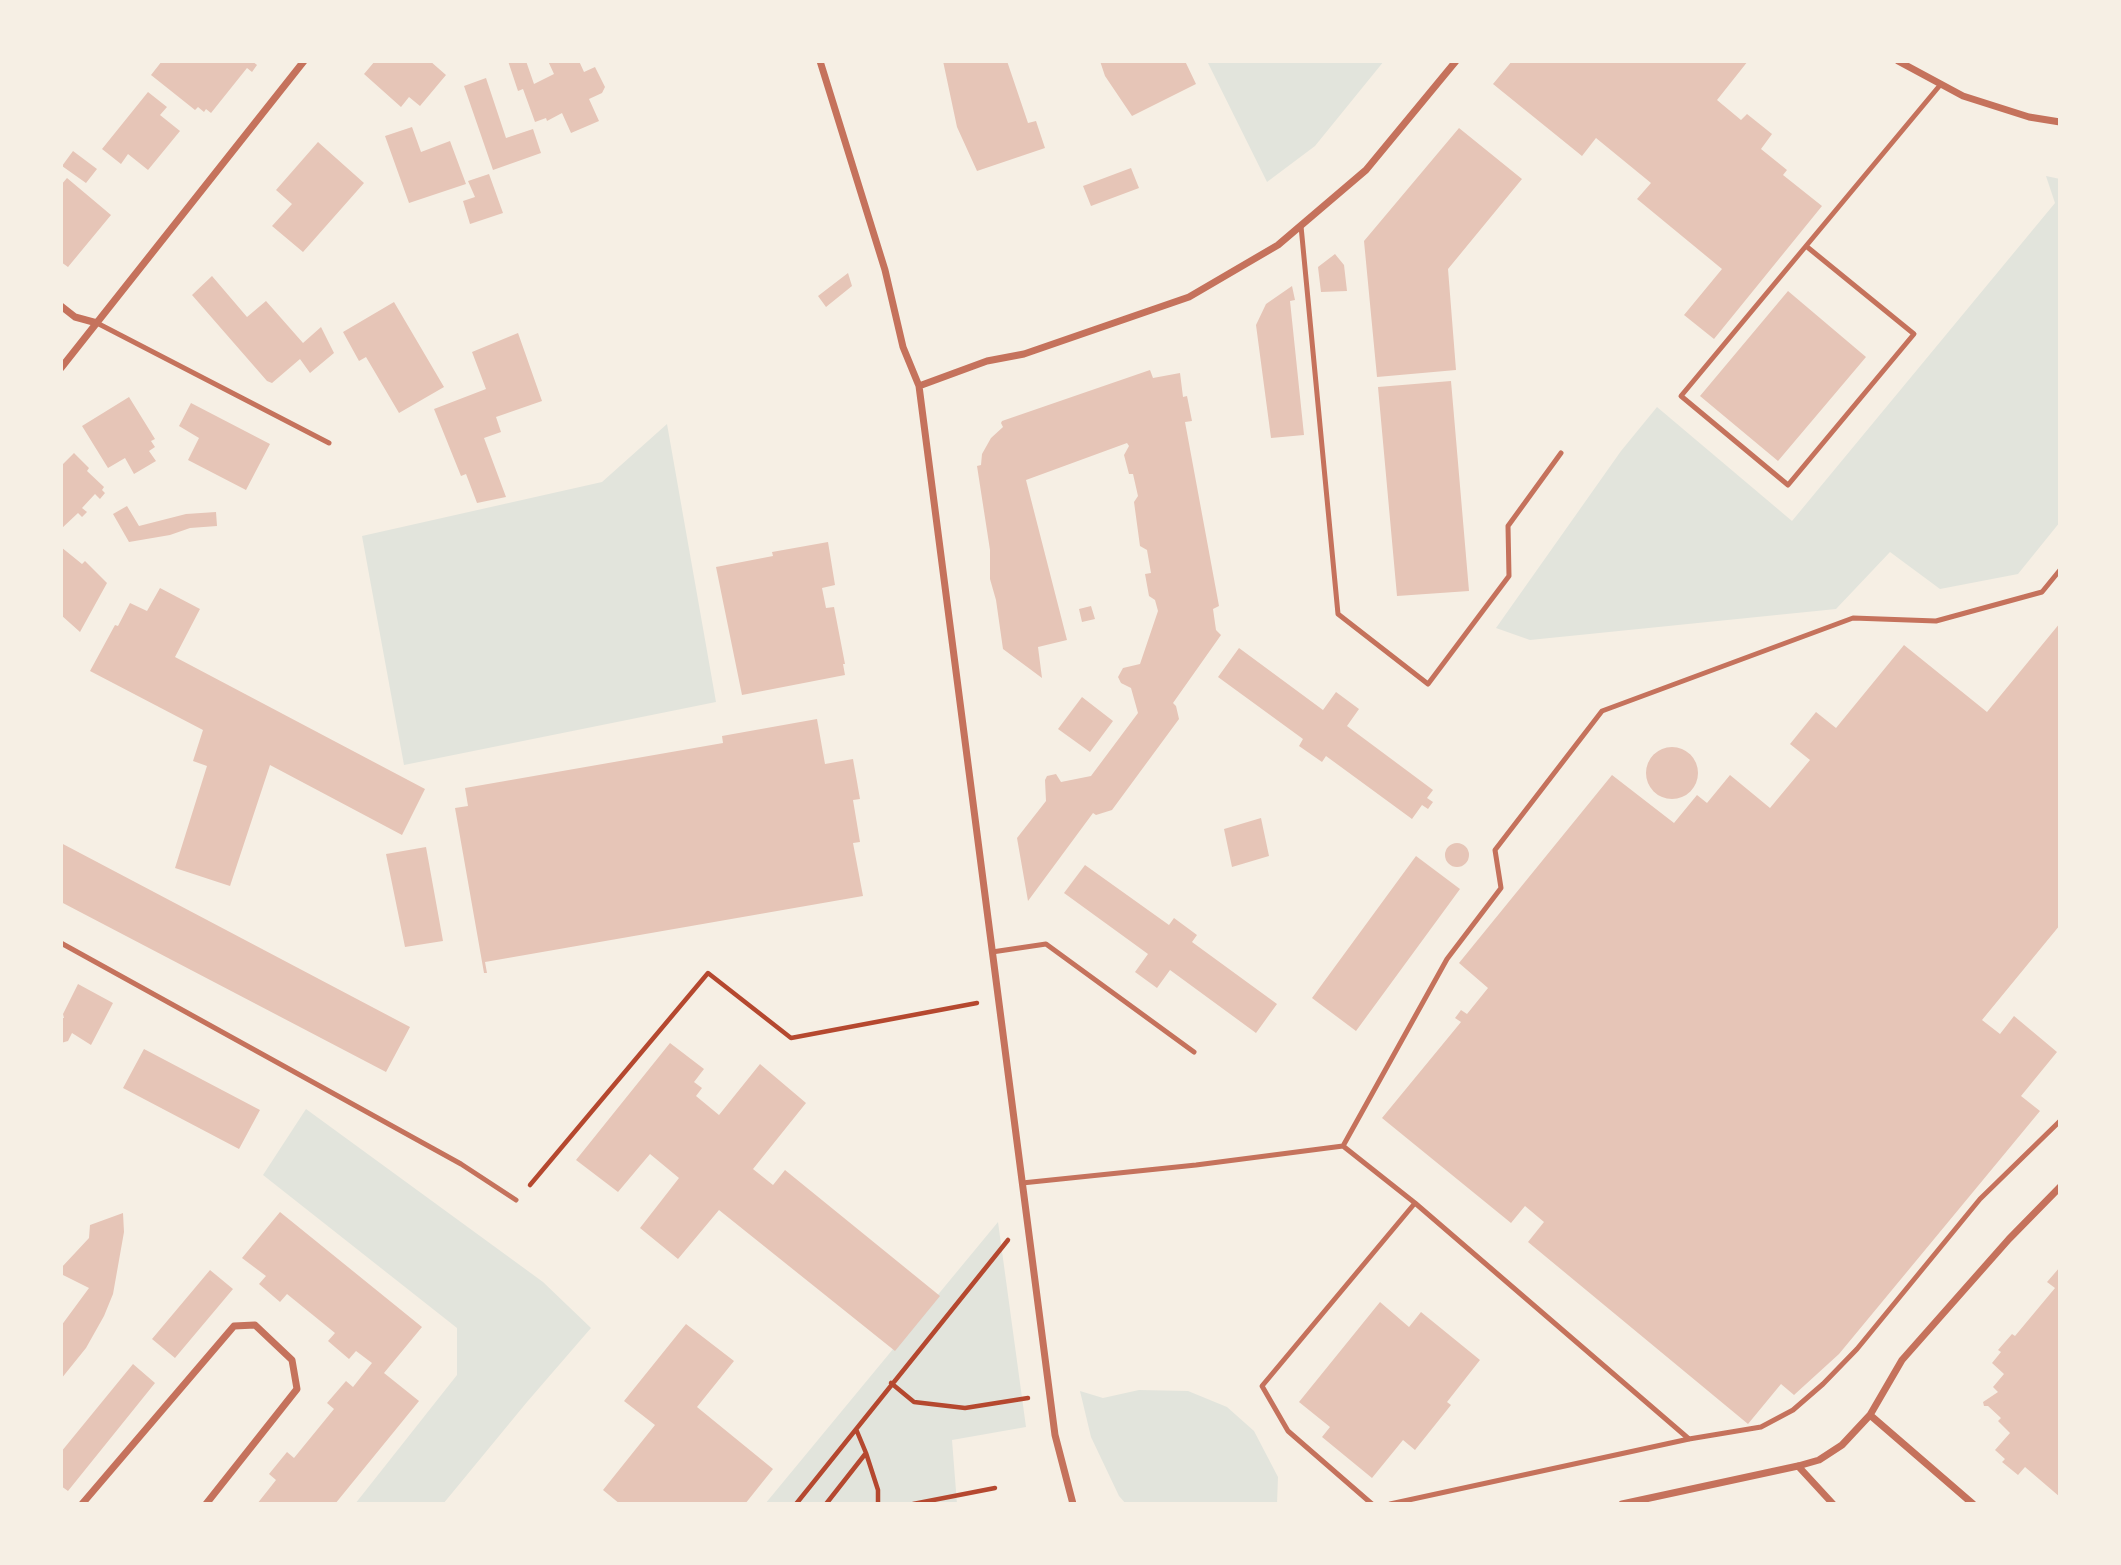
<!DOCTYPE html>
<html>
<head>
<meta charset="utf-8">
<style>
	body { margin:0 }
	#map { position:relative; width:2121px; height:1565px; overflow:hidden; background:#f6efe4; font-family:"Open Sans",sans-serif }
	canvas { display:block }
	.frame { position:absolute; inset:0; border:63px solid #f6efe4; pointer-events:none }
</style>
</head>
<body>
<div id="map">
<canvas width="2121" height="1565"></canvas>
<div class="frame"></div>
</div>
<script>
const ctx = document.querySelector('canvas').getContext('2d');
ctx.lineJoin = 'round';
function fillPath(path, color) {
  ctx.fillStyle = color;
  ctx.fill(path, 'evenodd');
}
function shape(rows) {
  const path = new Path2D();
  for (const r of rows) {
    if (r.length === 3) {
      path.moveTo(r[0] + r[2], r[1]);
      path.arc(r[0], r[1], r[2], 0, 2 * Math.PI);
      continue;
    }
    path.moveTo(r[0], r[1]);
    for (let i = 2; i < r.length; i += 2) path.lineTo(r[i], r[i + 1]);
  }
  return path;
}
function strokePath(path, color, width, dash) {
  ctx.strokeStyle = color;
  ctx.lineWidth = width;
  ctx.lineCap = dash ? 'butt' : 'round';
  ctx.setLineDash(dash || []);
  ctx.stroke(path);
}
fillPath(shape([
	[1207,61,1384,61,1315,146,1267,182],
	[2046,176,2060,179,2060,522,2018,574,1940,589,1890,552,1836,609,1530,640,1496,628,1621,451,1657,407,1792,521,2055,203],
	[667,424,716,702,404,765,362,536,602,482],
	[306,1109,543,1282,591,1328,527,1402,443,1504,355,1504,457,1375,457,1328,263,1175],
	[998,1222,1026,1427,952,1440,957,1504,765,1504],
	[1139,1390,1188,1391,1227,1407,1254,1431,1278,1477,1277,1504,1126,1504,1119,1496,1091,1437,1080,1391,1103,1398]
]), '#e2e4dc');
fillPath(shape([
	[162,61,252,61,257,65,252,72,247,68,211,113,206,109,204,112,198,107,195,110,151,75],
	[375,61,430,61,446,75,420,106,409,97,401,107,364,74],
	[508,61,526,61,534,84,554,74,548,61,579,61,584,72,595,67,605,87,602,93,589,99,599,121,571,133,562,113,547,121,546,118,535,122,523,89,518,91],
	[943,61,1007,61,1028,123,1036,121,1045,148,977,171,957,127],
	[1100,61,1185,61,1196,84,1132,116,1105,76],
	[1512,61,1748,61,1717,100,1741,120,1747,114,1772,134,1761,149,1787,170,1783,175,1822,206,1714,339,1684,315,1722,269,1637,199,1651,183,1596,138,1582,156,1493,84],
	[486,78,506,138,533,129,541,153,493,170,464,86],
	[148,92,167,107,160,115,180,131,148,170,128,154,121,164,102,149],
	[412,127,421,152,450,141,466,184,409,203,385,136],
	[1459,128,1522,179,1448,269,1456,370,1377,377,1364,241],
	[318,142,364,183,303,252,272,226,292,204,276,190],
	[73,151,97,169,86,183,62,166],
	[1131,168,1139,188,1091,206,1083,186],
	[489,174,503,213,470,224,463,201,475,197,468,181],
	[67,178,111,215,68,267,61,262,61,185],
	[1335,254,1344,265,1347,291,1321,292,1318,267],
	[848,273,852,286,826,307,818,296],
	[212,276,247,317,266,301,303,343,321,327,334,353,310,373,300,359,272,383,267,381,192,295],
	[1292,286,1295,300,1290,301,1304,435,1271,438,1256,325,1266,304],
	[1788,291,1866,357,1778,461,1700,396],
	[394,302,444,387,399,413,366,357,359,361,343,332],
	[518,333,542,401,496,417,501,432,484,438,506,497,477,503,466,474,461,476,434,409,486,389,472,352],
	[1150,370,1153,378,1180,373,1183,397,1187,396,1192,421,1185,422,1219,606,1213,609,1216,630,1221,635,1173,703,1176,706,1179,719,1112,810,1096,815,1093,813,1028,901,1017,838,1046,801,1045,780,1047,776,1056,774,1061,782,1091,776,1138,713,1131,688,1121,683,1118,677,1123,668,1140,664,1158,611,1155,600,1149,596,1145,574,1151,573,1147,550,1140,546,1134,502,1138,496,1133,474,1129,474,1124,455,1129,446,1127,443,1026,480,1067,640,1038,647,1042,678,1003,649,996,600,990,579,990,550,977,466,981,465,982,454,991,438,1003,427,1001,423,1002,421],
	[1451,381,1469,591,1397,596,1378,387],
	[129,397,155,439,151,441,155,447,149,451,156,461,134,474,125,458,108,468,82,426],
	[191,403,270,444,246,490,188,460,199,438,179,426],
	[74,453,89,468,87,471,104,487,102,490,105,493,100,499,95,494,82,508,87,512,82,517,78,513,61,529,61,466],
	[127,506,139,526,186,514,216,512,217,526,190,528,170,535,129,542,113,514],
	[828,542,835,585,822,588,826,608,834,607,845,664,843,664,845,675,742,695,716,567,773,556,772,552],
	[61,547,82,564,85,561,107,583,80,632,61,615],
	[160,588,200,609,175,657,425,789,402,835,270,765,230,886,175,868,207,766,193,761,203,730,90,671,115,625,118,626,130,603,147,611],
	[1091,606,1095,619,1082,622,1079,609],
	[2060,623,2060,925,1982,1020,2000,1034,2014,1016,2057,1052,2021,1096,2040,1111,1839,1354,1794,1395,1781,1384,1748,1424,1528,1242,1544,1222,1525,1206,1511,1223,1382,1118,1461,1022,1455,1018,1461,1010,1467,1014,1488,988,1459,963,1612,775,1674,823,1697,795,1707,803,1730,775,1770,808,1810,760,1790,744,1816,712,1836,728,1904,645,1987,712],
	[1239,648,1323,710,1336,692,1359,709,1347,726,1433,790,1427,798,1433,802,1428,809,1422,805,1412,819,1326,756,1322,762,1299,746,1303,739,1218,677],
	[1082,697,1113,721,1090,752,1058,729],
	[817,719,825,764,853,759,860,799,853,800,860,842,853,843,863,896,485,962,487,973,484,973,455,808,468,806,465,788,723,743,722,736],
	[1672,773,26],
	[1261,818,1269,856,1232,867,1224,829],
	[1457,855,12],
	[61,843,410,1027,386,1072,61,902],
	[426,847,443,941,405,947,386,854],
	[1416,856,1460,889,1356,1031,1312,998],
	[1085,865,1169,925,1174,918,1197,935,1192,942,1277,1004,1256,1033,1170,970,1157,988,1135,972,1148,954,1064,893],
	[78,984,113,1003,91,1045,72,1033,68,1041,61,1043,61,1018,64,1018,63,1014],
	[670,1043,704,1069,694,1082,702,1088,696,1096,719,1115,760,1064,806,1103,753,1169,773,1185,785,1170,940,1296,895,1351,719,1210,678,1259,640,1228,679,1178,650,1154,618,1192,576,1160],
	[144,1049,260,1110,239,1149,123,1088],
	[280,1212,422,1327,384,1373,419,1401,335,1504,257,1504,276,1480,269,1474,287,1452,294,1458,334,1409,327,1403,346,1381,353,1387,372,1363,356,1351,349,1359,328,1341,335,1333,287,1294,280,1302,259,1284,266,1276,242,1258],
	[123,1213,124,1232,113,1294,104,1316,86,1348,61,1379,61,1326,89,1288,61,1274,61,1268,89,1238,90,1225],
	[2060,1267,2060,1497,2025,1467,2018,1475,2002,1462,2005,1459,1995,1450,2010,1433,1998,1421,2001,1418,1988,1406,1984,1406,1983,1402,1998,1392,1993,1387,2004,1374,1992,1363,2001,1352,1998,1350,2012,1334,2015,1336,2055,1288,2047,1282],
	[210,1270,233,1289,175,1358,152,1339],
	[1380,1302,1409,1327,1421,1312,1480,1360,1447,1402,1451,1405,1415,1450,1403,1440,1372,1478,1322,1437,1330,1427,1299,1402],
	[686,1324,734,1361,697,1407,773,1469,745,1504,620,1504,603,1490,655,1425,624,1401],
	[133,1364,155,1383,68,1491,61,1486,61,1452]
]), '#e6c5b7');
strokePath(shape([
	[530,1185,708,973,791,1038,977,1003],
	[891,1383,914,1402,965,1408,1028,1398],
	[866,1453,878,1490,878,1504],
	[796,1504,1008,1240],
	[826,1504,866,1453,856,1429],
	[913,1504,995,1488]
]), '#b5482f', 4.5);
strokePath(shape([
	[1301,226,1338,614,1428,684,1509,576,1508,526,1561,453],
	[1806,246,1914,334,1788,485,1681,396,1941,84],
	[97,323,329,443],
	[61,943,461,1164,516,1200],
	[992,952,1046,944,1194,1052],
	[1343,1146,1447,959,1501,888,1495,850,1602,711,1853,618,1936,621,2042,592,2060,570],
	[1022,1183,1196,1165,1343,1146,1415,1203,1689,1439],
	[1372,1504,1288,1431,1262,1386,1415,1203],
	[1390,1504,1689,1439,1761,1427,1793,1410,1823,1384,1857,1349,1980,1199,2060,1121]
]), '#c5725c', 5);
strokePath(shape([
	[820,61,885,270,903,347,919,386,1055,1435,1073,1504],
	[1898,61,1963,96,2029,117,2060,122],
	[61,306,75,317,97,323],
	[61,368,304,61],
	[919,386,987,361,1024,354,1189,297,1278,245,1366,170,1456,61],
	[1870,1415,1973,1504],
	[1798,1466,1833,1504],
	[82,1504,234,1326,255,1325,292,1360,297,1389,206,1504],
	[1622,1504,1798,1466,1819,1460,1842,1445,1870,1415,1902,1360,2009,1239,2060,1187]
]), '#c5725c', 7);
</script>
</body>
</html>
